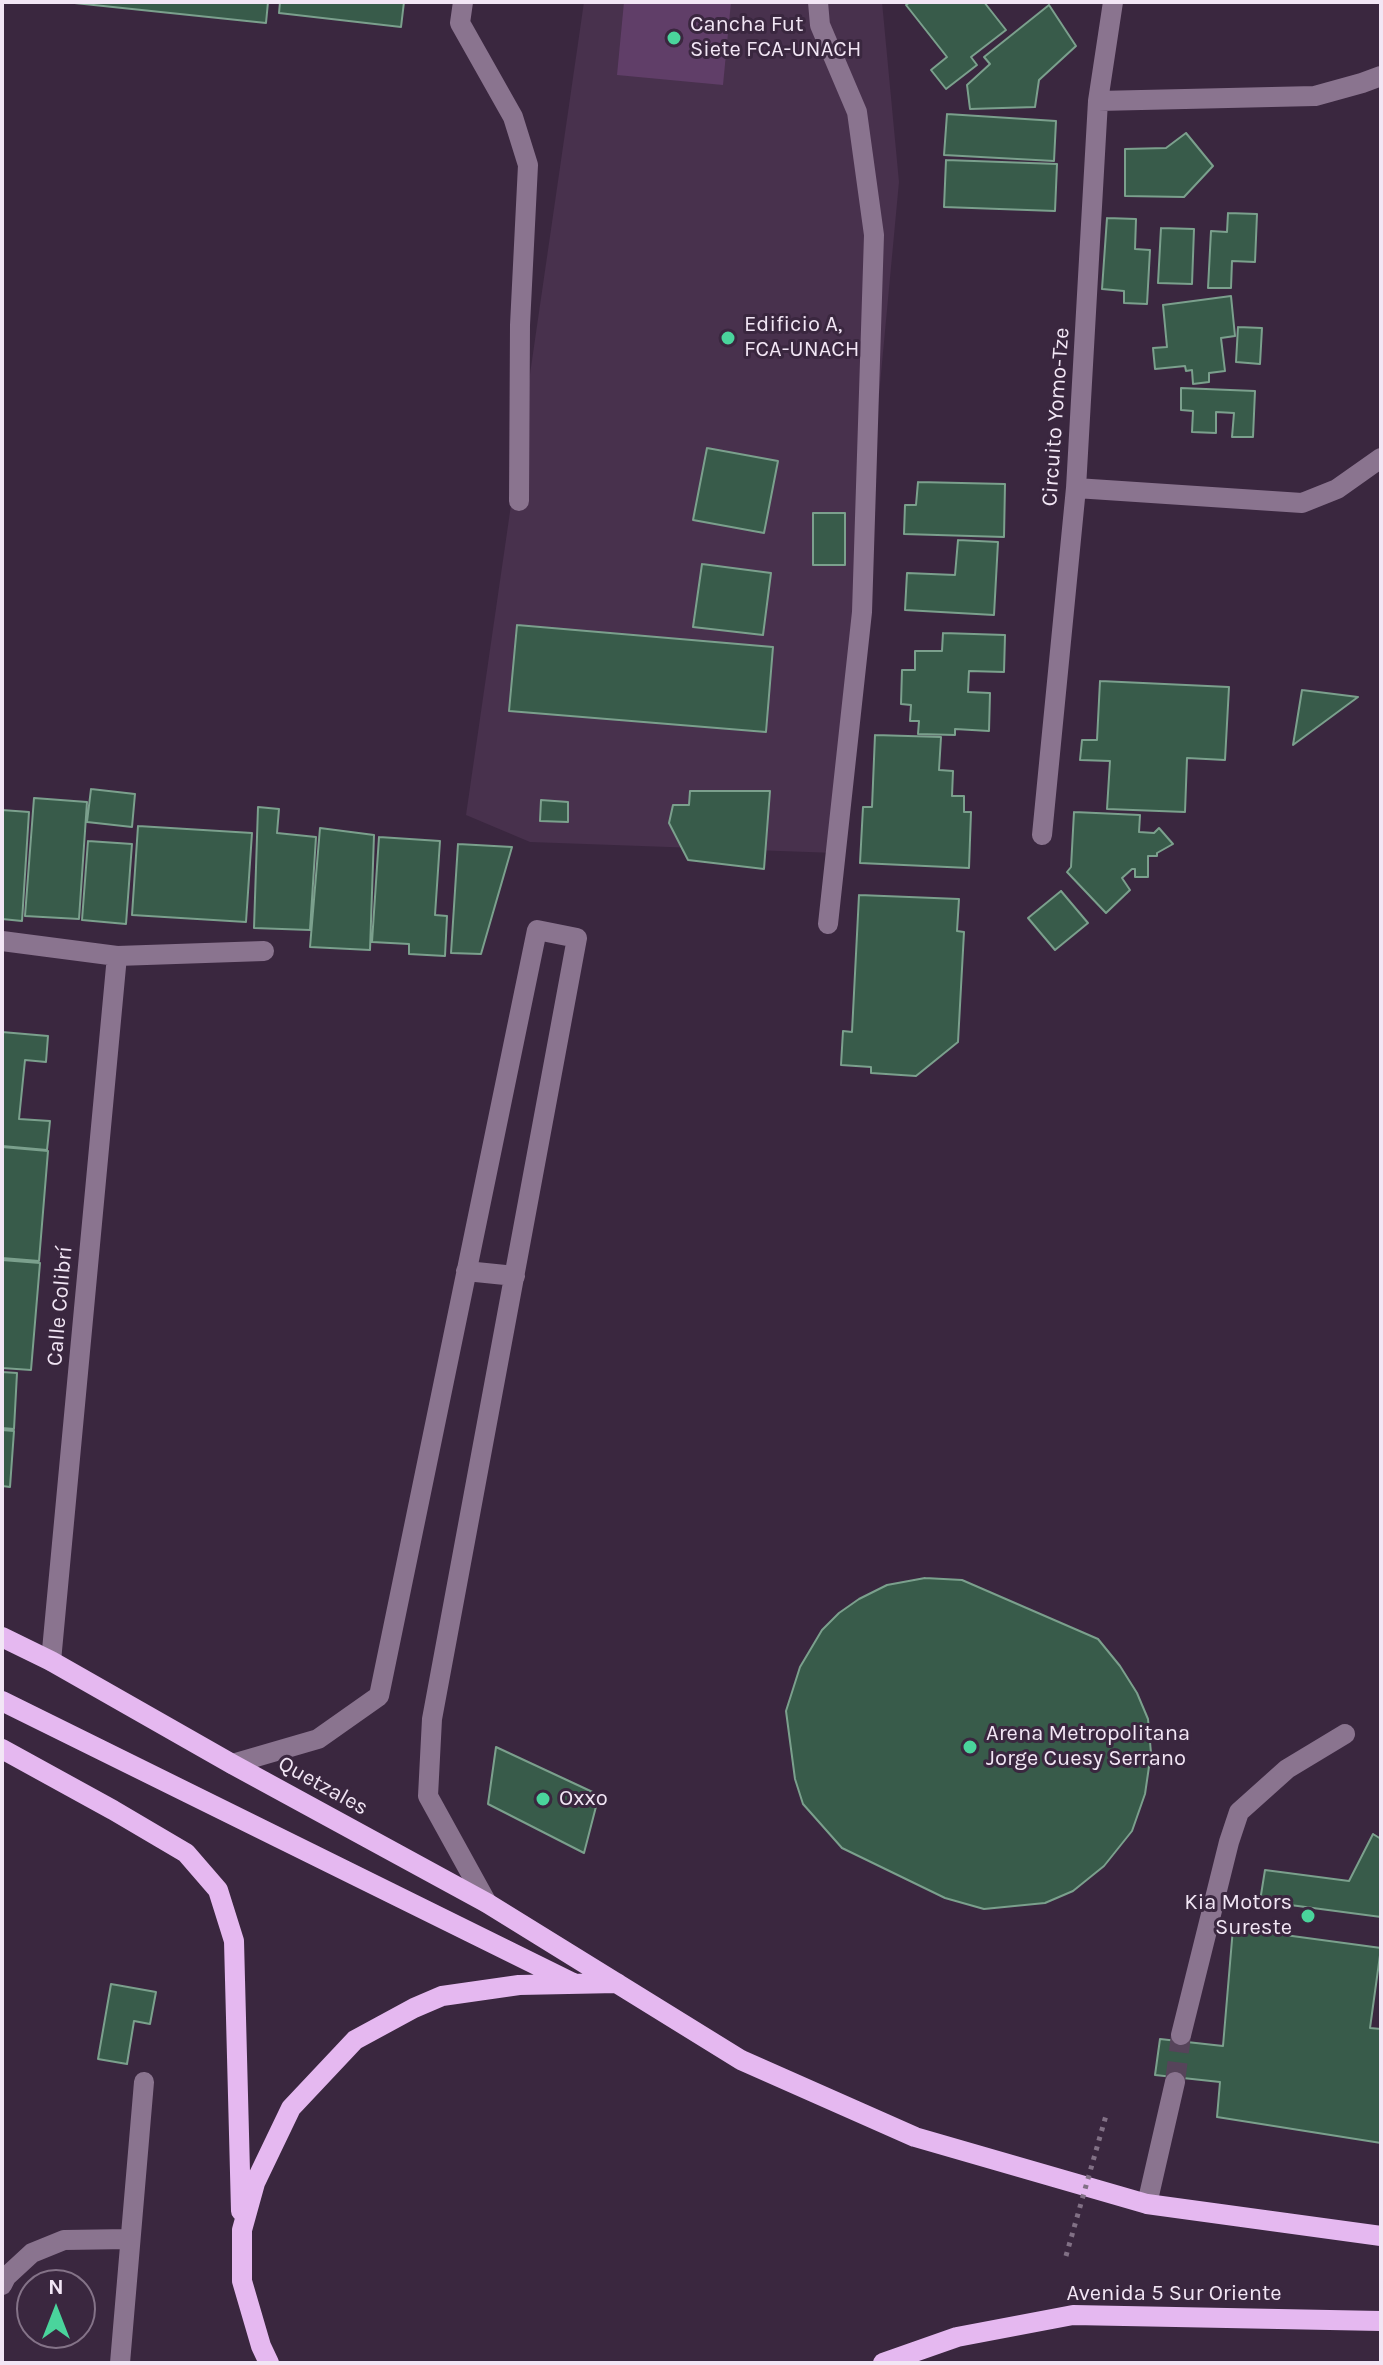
<!DOCTYPE html>
<html>
<head>
<meta charset="utf-8">
<style>
	body { margin:0 }
	#map { position:relative; width:1383px; height:2365px; overflow:hidden; background:#3a273f; font-family:Karla,sans-serif }
	canvas { display:block }
	.frame { position:absolute; inset:0; border:4px solid #f2e6f5; pointer-events:none }
	.north { position:absolute; left:16px; top:2269px; width:80px; height:80px; box-sizing:border-box; background:#3a273f; border:2px solid #847388; border-radius:50%; rotate:0deg; font-size:22px; font-weight:700; line-height:32px; text-align:center; color:#f2e6f5 }
	.north::after { content:''; display:block; margin:auto; width:28px; height:36px; background:#4ad49c; clip-path:polygon(50% 0,100% 100%,50% 72%,0 100%) }
</style>
</head>
<body>
<div id="map">
<canvas width="1383" height="2365"></canvas>
<div class="frame"></div>
<div class="north">N</div>
</div>
<script>
const ctx = document.querySelector('canvas').getContext('2d');
ctx.lineJoin = 'round';
function fillPath(path, color) {
  ctx.fillStyle = color;
  ctx.fill(path, 'evenodd');
}
function shape(rows) {
  const path = new Path2D();
  for (const r of rows) {
    path.moveTo(r[0], r[1]);
    for (let i = 2; i < r.length; i += 2) path.lineTo(r[i], r[i + 1]);
  }
  return path;
}
function strokePath(path, color, width, dash) {
  ctx.strokeStyle = color;
  ctx.lineWidth = width;
  ctx.lineCap = dash ? 'butt' : 'round';
  ctx.setLineDash(dash || []);
  ctx.stroke(path);
}
function write(font, color, halo, rows, align = 'center') {
  ctx.font = font + ' Karla,sans-serif';
  ctx.lineWidth = 6;
  ctx.setLineDash([]);
  ctx.textBaseline = 'middle';
  ctx.strokeStyle = halo;
  ctx.fillStyle = color;
  for (const [text, x, y, turn = 0] of rows) {
    ctx.save();
    ctx.translate(x, y);
    ctx.rotate((+turn || 0) * Math.PI / 180);
    ctx.textAlign = isNaN(turn) ? turn : align;
    if (halo) ctx.strokeText(text, 0, 0);
    ctx.fillText(text, 0, 0);
    ctx.restore();
  }
}
fillPath(shape([
	[584,2,882,2,899,182,836,853,530,842,466,815]
]), '#48314d');
fillPath(shape([
	[624,2,731,2,723,85,617,75]
]), '#603e68');
const building = shape([
	[65,2,268,2,266,23,65,2],
	[280,2,404,2,401,27,279,13,280,2],
	[910,2,984,2,1006,30,971,57,977,65,946,89,931,70,947,57,906,5,910,2],
	[1049,5,1076,46,1039,80,1035,107,970,109,967,85,990,64,984,57,1049,5],
	[947,114,1056,121,1054,161,944,155,947,114],
	[1186,133,1213,166,1184,197,1125,196,1125,149,1166,148,1186,133],
	[946,160,1057,164,1055,211,944,207,946,160],
	[1228,213,1257,214,1255,262,1232,261,1231,288,1208,288,1211,231,1227,232,1228,213],
	[1107,218,1136,219,1135,249,1150,250,1147,304,1124,303,1124,291,1102,289,1107,218],
	[1161,228,1194,229,1192,284,1158,283,1161,228],
	[1231,296,1235,336,1221,338,1225,371,1209,373,1209,382,1193,384,1192,370,1186,371,1185,366,1155,369,1153,348,1167,347,1163,305,1231,296],
	[1238,327,1262,328,1260,364,1236,362,1238,327],
	[1181,388,1255,391,1253,437,1232,437,1234,413,1216,412,1216,433,1192,432,1193,411,1181,410,1181,388],
	[707,448,778,461,764,533,693,520,707,448],
	[918,482,1005,484,1004,537,904,534,905,505,916,505,918,482],
	[813,513,845,513,845,565,813,565,813,513],
	[958,540,998,542,994,615,905,610,907,573,955,575,958,540],
	[702,564,771,573,763,635,693,627,702,564],
	[517,625,773,647,766,732,509,711,517,625],
	[943,633,1005,635,1004,672,969,671,968,692,990,693,989,731,955,729,955,735,918,734,919,721,910,721,911,705,901,704,902,670,915,670,915,651,942,651,943,633],
	[1100,681,1229,687,1225,760,1187,758,1185,812,1107,809,1110,761,1080,760,1082,740,1097,740,1100,681],
	[1302,690,1358,697,1293,745,1302,690],
	[875,735,941,737,939,770,953,771,952,796,964,796,964,812,971,812,969,868,860,863,863,807,872,807,875,735],
	[91,789,135,794,132,827,87,822,91,789],
	[690,791,770,791,764,869,688,860,669,823,673,805,689,805,690,791],
	[34,798,87,802,79,919,25,916,34,798],
	[541,800,568,802,568,822,540,821,541,800],
	[258,807,279,809,277,833,316,837,310,930,254,928,258,807],
	[2,810,29,812,22,921,2,919,2,810],
	[1074,812,1140,815,1139,832,1154,833,1159,828,1173,844,1157,853,1157,856,1148,856,1148,877,1135,877,1135,869,1132,869,1122,878,1130,890,1106,913,1067,872,1071,867,1074,812],
	[138,826,252,833,246,922,132,915,138,826],
	[320,828,374,835,370,950,310,947,320,828],
	[379,837,440,841,435,915,447,916,445,956,409,954,409,944,372,942,379,837],
	[88,841,132,844,126,924,82,920,88,841],
	[458,844,512,847,481,954,451,953,458,844],
	[1061,891,1088,923,1055,950,1028,918,1061,891],
	[859,895,959,899,957,931,964,932,958,1042,916,1076,871,1073,871,1067,841,1065,843,1031,852,1032,859,895],
	[2,1032,48,1036,46,1062,25,1060,19,1119,50,1121,47,1150,2,1146,2,1032],
	[2,1147,48,1151,39,1261,2,1258,2,1147],
	[2,1260,40,1263,31,1370,2,1368,2,1260],
	[2,1372,17,1373,14,1429,2,1428,2,1372],
	[2,1430,14,1431,10,1487,2,1486,2,1430],
	[925,1578,962,1580,1098,1639,1120,1666,1137,1693,1148,1719,1151,1753,1145,1794,1132,1831,1104,1866,1073,1891,1045,1903,984,1909,945,1898,842,1848,803,1804,795,1779,786,1711,800,1667,822,1630,839,1613,859,1599,887,1585,925,1578],
	[496,1747,599,1795,584,1853,488,1804,496,1747],
	[1373,1834,1381,1839,1381,1917,1260,1901,1265,1870,1349,1881,1373,1834],
	[1233,1928,1381,1948,1370,2028,1381,2029,1381,2143,1217,2117,1220,2082,1155,2075,1160,2039,1223,2046,1233,1928],
	[111,1984,156,1992,150,2024,134,2021,127,2064,98,2059,111,1984]
]);
fillPath(building, '#385b4a');
strokePath(building, '#7ba08d', 2);
strokePath(shape([
	[1175,2082,1181,2035]
]), '#56445a', 20, [20, 10]);
strokePath(shape([
	[463,2,460,23,513,117,528,165,520,325,519,501],
	[818,2,820,25,857,112,874,235,862,612,828,924],
	[1098,101,1315,96,1362,83,1381,76],
	[1076,488,1302,503,1337,489,1381,458],
	[1042,835,1076,488,1098,101,1113,2],
	[2,941,117,956,264,951],
	[466,1271,515,1276],
	[51,1661,117,956],
	[232,1764,318,1739,379,1696,537,930,577,938,432,1719,428,1796,487,1903],
	[1181,2035,1229,1842,1239,1812,1287,1769,1345,1734],
	[1147,2204,1175,2082],
	[2,2285,6,2277,32,2253,64,2240,129,2239],
	[120,2363,144,2082]
]), '#8a748f', 20);
strokePath(shape([
	[2,1637,51,1661,232,1764,487,1903,741,2060,915,2137,1147,2204,1381,2236],
	[2,1701,575,1984],
	[2,1749,113,1810,186,1853,218,1890,234,1941,241,2211],
	[269,2363,261,2346,242,2281,242,2230,255,2183,291,2108,355,2040,414,2008,442,1996,519,1985,617,1983],
	[883,2363,957,2337,1073,2315,1381,2321]
]), '#e5b8f0', 20);
strokePath(shape([
	[1066,2256,1107,2112]
]), '#817085', 5, [4, 6]);
for (const [x, y, r, color] of [
	[674,38,8,"#4ad49c"],
	[728,338,8,"#4ad49c"],
	[970,1747,8,"#4ad49c"],
	[543,1799,8,"#4ad49c"],
	[1308,1916,8,"#4ad49c"]
]) {
  const dot = new Path2D();
  dot.arc(x, y, r, 0, 2 * Math.PI);
  ctx.fillStyle = color;
  ctx.fill(dot);
  strokePath(dot, '#3a273f', 3);
}
write('22px', '#f2e6f5', '#3a273f', [
	["Cancha Fut",690,25],
	["Siete FCA-UNACH",690,50],
	["Edificio A,",744,325],
	["FCA-UNACH",744,350],
	["Arena Metropolitana",986,1734],
	["Jorge Cuesy Serrano",986,1759],
	["Oxxo",559,1799],
	["Kia Motors",1292,1903,"right"],
	["Sureste",1292,1928,"right"]
], 'left');
write('22px', '#f2e6f5', '#3a273f', [
	["Circuito Yomo-Tze",1056,417,-86],
	["Calle Colibrí",60,1306,-85],
	["Quetzales",323,1786,29],
	["Avenida 5 Sur Oriente",1174,2294]
]);
</script>
</body>
</html>
